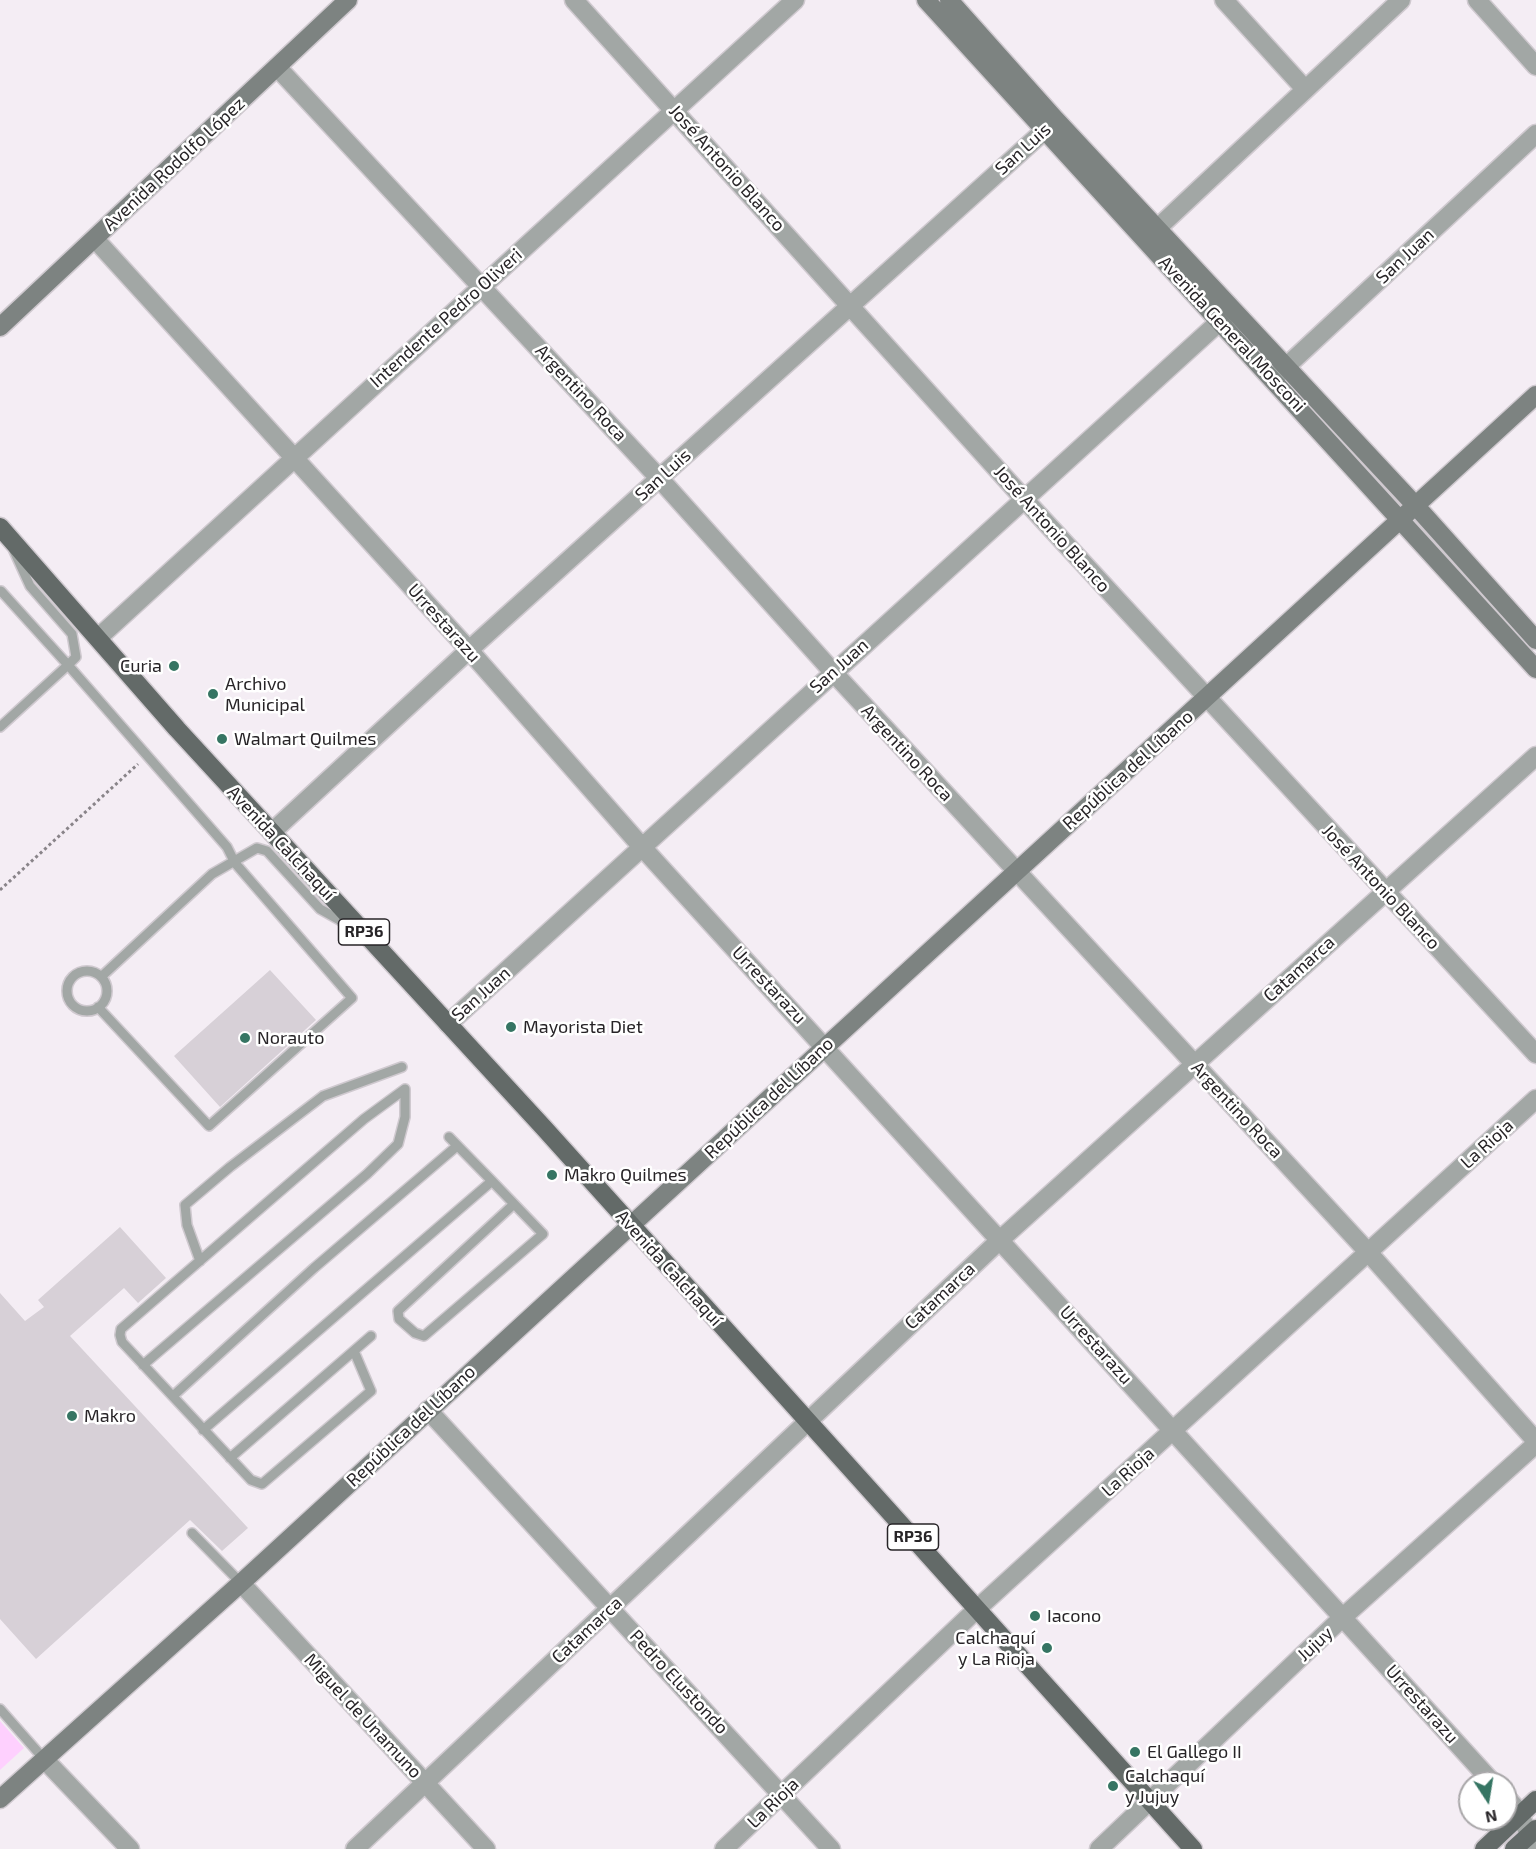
<!DOCTYPE html>
<html>
<head>
<meta charset="utf-8">
<style>
	body { margin:0 }
	#map { position:relative; width:1536px; height:1849px; overflow:hidden; background:#f4edf4; font-family:"Exo 2",sans-serif }
	canvas { display:block }
	.north { position:absolute; left:1458px; top:1771px; width:60px; height:60px; box-sizing:border-box; background:#fff; border:2px solid #a9a7a9; border-radius:50%; rotate:168deg; font-size:16px; font-weight:700; line-height:24px; text-align:center; color:#272427 }
	.north::after { content:''; display:block; margin:auto; width:21px; height:27px; background:#367563; clip-path:polygon(50% 0,100% 100%,50% 72%,0 100%) }
</style>
</head>
<body>
<div id="map">
<canvas width="1536" height="1849"></canvas>
<div class="north">N</div>
</div>
<script>
const ctx = document.querySelector('canvas').getContext('2d');
ctx.lineJoin = 'round';
function fillPath(path, color) {
  ctx.fillStyle = color;
  ctx.fill(path, 'evenodd');
}
function shape(rows) {
  const path = new Path2D();
  for (const r of rows) {
    if (r.length === 3) {
      path.moveTo(r[0] + r[2], r[1]);
      path.arc(r[0], r[1], r[2], 0, 2 * Math.PI);
      continue;
    }
    path.moveTo(r[0], r[1]);
    for (let i = 2; i < r.length; i += 2) path.lineTo(r[i], r[i + 1]);
  }
  return path;
}
function strokePath(path, color, width, dash) {
  ctx.strokeStyle = color;
  ctx.lineWidth = width;
  ctx.lineCap = dash ? 'butt' : 'round';
  ctx.setLineDash(dash || []);
  ctx.stroke(path);
}
function write(font, color, halo, rows, align = 'center') {
  ctx.font = font + ' "Exo 2",sans-serif';
  ctx.lineWidth = 5;
  ctx.setLineDash([]);
  ctx.textBaseline = 'middle';
  ctx.strokeStyle = halo;
  ctx.fillStyle = color;
  for (const [text, x, y, turn = 0] of rows) {
    ctx.save();
    ctx.translate(x, y);
    ctx.rotate((+turn || 0) * Math.PI / 180);
    ctx.textAlign = isNaN(turn) ? turn : align;
    if (halo) ctx.strokeText(text, 0, 0);
    ctx.fillText(text, 0, 0);
    ctx.restore();
  }
}
fillPath(shape([
	[0,1721,24,1748,0,1770]
]), '#fed0fe');
fillPath(shape([
	[270,970,316,1020,220,1107,174,1056],
	[120,1227,166,1278,138,1303,124,1288,70,1336,248,1528,222,1551,190,1520,36,1659,0,1619,0,1293,25,1321,44,1307,38,1300]
]), '#d7d0d7');
const lane = shape([
	[1,591,68,665,76,657,72,634,30,586,14,551],
	[0,727,68,665,227,847,235,863,352,998,209,1126,98,1007],
	[87,991,20],
	[101,977,212,874,257,848,267,851,320,909,352,927],
	[449,1137,492,1181,543,1234,424,1336,415,1333,399,1319,398,1311,514,1204],
	[200,1261,187,1225,185,1205,230,1167,323,1096,402,1067],
	[354,1351,371,1391,262,1484,251,1480,122,1342,120,1335,121,1329,262,1207,364,1119,405,1089],
	[143,1365,367,1174,398,1144,405,1117,405,1089],
	[173,1396,314,1268,457,1146],
	[203,1430,492,1181],
	[230,1458,371,1336],
	[192,1533,241,1583],
	[0,1709,44,1759]
]);
const street = shape([
	[574,0,1024,499,1536,1054],
	[1224,0,1304,88],
	[1477,0,1536,66],
	[277,67,659,478,833,672,1368,1252,1536,1441],
	[95,239,469,650,642,847,1493,1783],
	[1146,239,1401,0],
	[1275,377,1536,134],
	[98,638,795,0],
	[272,832,469,650,1055,121],
	[448,1024,1229,313],
	[428,1410,831,1849],
	[241,1583,486,1849],
	[44,1759,130,1849],
	[1506,1797,1515,1807,1536,1846],
	[355,1849,1001,1239,1536,756],
	[724,1849,978,1608,1536,1099],
	[1099,1849,1343,1617,1536,1444]
]);
const secondary = shape([
	[926,0,1536,669],
	[949,0,1056,120,1415,505,1536,640],
	[0,327,348,0],
	[0,1799,241,1583,1536,395]
]);
const primary = shape([
	[0,527,177,729,544,1128,1193,1849],
	[1484,1849,1536,1800],
	[1514,1849,1536,1829]
]);
strokePath(lane, '#cfc9cf', 12);
strokePath(street, '#cfc9cf', 21);
strokePath(secondary, '#cfc9cf', 21);
strokePath(primary, '#cfc9cf', 21);
strokePath(shape([
	[0,890,138,764]
]), '#898489', 3, [3, 3]);
strokePath(lane, '#a2a7a5', 9);
strokePath(street, '#a2a7a5', 18);
strokePath(secondary, '#7d8381', 18);
strokePath(primary, '#636a68', 18);
for (const [x, y, r, color] of [
	[174,666,6,"#367563"],
	[213,694,6,"#367563"],
	[222,739,6,"#367563"],
	[511,1027,6,"#367563"],
	[245,1038,6,"#367563"],
	[552,1175,6,"#367563"],
	[72,1416,6,"#367563"],
	[1035,1616,6,"#367563"],
	[1047,1648,6,"#367563"],
	[1135,1752,6,"#367563"],
	[1113,1786,6,"#367563"]
]) {
  const dot = new Path2D();
  dot.arc(x, y, r, 0, 2 * Math.PI);
  ctx.fillStyle = color;
  ctx.fill(dot);
  strokePath(dot, '#fff', 2);
}
for (const [x, y, w] of [
	[364,932,51],
	[913,1537,51]
]) {
  const box = new Path2D();
  box.roundRect(x - w / 2, y - 13, w, 26, 4.5);
  ctx.fillStyle = '#fff';
  ctx.fill(box);
  strokePath(box, '#272427', 1.5);
}
write('bold 16px', '#272427', null, [
	["RP36",364,932],
	["RP36",913,1537]
]);
write('18px', '#272427', '#fff', [
	["San Luis",1023,149,-42],
	["Avenida Rodolfo López",174,164,-43],
	["José Antonio Blanco",727,168,48],
	["San Juan",1405,256,-43],
	["Intendente Pedro Oliveri",446,318,-42],
	["Avenida General Mosconi",1232,334,47],
	["Argentino Roca",581,393,47],
	["San Luis",663,475,-42],
	["José Antonio Blanco",1052,529,48],
	["Urrestarazu",444,623,48],
	["San Juan",839,666,-42],
	["Argentino Roca",907,753,47],
	["República del Líbano",1128,770,-42],
	["Avenida Calchaquí",281,843,47],
	["José Antonio Blanco",1381,887,47],
	["Catamarca",1299,969,-42],
	["Urrestarazu",769,985,47],
	["San Juan",481,994,-42],
	["República del Líbano",769,1098,-43],
	["Argentino Roca",1237,1110,47],
	["La Rioja",1487,1144,-42],
	["Avenida Calchaquí",669,1268,48],
	["Catamarca",940,1296,-43],
	["Urrestarazu",1096,1345,48],
	["República del Líbano",411,1426,-43],
	["La Rioja",1128,1472,-42],
	["Catamarca",587,1630,-43],
	["Jujuy",1315,1644,-43],
	["Pedro Elustondo",679,1682,47],
	["Urrestarazu",1422,1704,48],
	["Miguel de Unamuno",363,1716,47],
	["La Rioja",773,1803,-44]
]);
write('18px', '#272427', '#fff', [
	["Curia",162,666,"right"],
	["Archivo",225,684],
	["Municipal",225,705],
	["Walmart Quilmes",234,739],
	["Mayorista Diet",523,1027],
	["Norauto",257,1038],
	["Makro Quilmes",564,1175],
	["Makro",84,1416],
	["Iacono",1047,1616],
	["Calchaquí",1035,1638,"right"],
	["y La Rioja",1035,1659,"right"],
	["El Gallego II",1147,1752],
	["Calchaquí",1125,1776],
	["y Jujuy",1125,1797]
], 'left');
</script>
</body>
</html>
